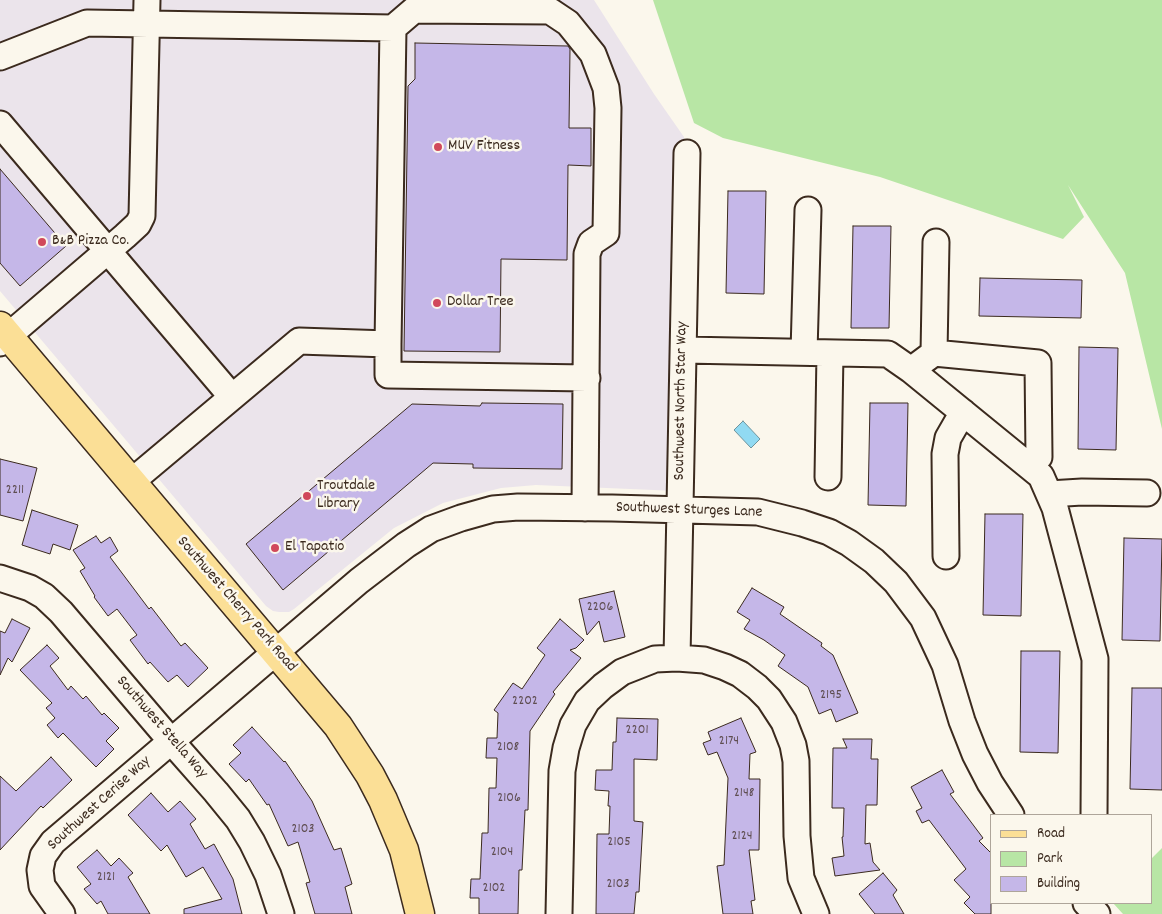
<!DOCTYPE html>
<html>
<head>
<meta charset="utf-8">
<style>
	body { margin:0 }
	#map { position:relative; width:1162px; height:914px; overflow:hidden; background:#fbf7ec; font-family:Dekko,sans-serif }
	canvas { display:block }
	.legend { position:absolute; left:990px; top:814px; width:162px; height:90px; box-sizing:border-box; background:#fbf7ec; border:1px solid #aea59a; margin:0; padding:6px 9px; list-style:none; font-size:15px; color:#3b2a1e }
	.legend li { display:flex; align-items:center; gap:10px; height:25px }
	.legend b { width:25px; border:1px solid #aea59a }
</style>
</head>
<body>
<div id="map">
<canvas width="1162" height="914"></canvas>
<ul class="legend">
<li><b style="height:6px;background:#fbdf96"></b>Road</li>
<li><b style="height:14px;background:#b8e6a5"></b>Park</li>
<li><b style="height:14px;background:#c5b7e8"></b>Building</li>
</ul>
</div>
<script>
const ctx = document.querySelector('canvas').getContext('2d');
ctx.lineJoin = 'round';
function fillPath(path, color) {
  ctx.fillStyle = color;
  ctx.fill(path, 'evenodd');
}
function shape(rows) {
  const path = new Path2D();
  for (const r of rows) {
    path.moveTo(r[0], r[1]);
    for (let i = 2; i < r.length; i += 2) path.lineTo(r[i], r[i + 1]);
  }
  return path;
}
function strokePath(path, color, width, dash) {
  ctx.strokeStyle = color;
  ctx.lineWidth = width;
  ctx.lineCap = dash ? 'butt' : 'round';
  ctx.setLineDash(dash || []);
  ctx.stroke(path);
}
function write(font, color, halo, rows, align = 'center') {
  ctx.font = font + ' Dekko,sans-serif';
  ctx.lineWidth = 5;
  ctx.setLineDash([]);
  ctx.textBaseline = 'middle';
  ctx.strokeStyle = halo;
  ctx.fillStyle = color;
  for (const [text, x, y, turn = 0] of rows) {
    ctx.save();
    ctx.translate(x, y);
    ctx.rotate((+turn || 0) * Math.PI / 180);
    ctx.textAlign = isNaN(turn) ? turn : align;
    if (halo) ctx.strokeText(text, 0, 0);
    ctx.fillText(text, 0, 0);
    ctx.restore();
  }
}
fillPath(shape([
	[0,0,594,0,654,94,684,137,677,491,536,485,501,488,443,503,394,528,294,609,289,612,279,612,273,611,266,606,0,291]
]), '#ebe4eb');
fillPath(shape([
	[653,0,1162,0,1162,429,1125,273,1068,185,1084,217,1063,239,880,177,723,138,694,123],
	[1162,848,1162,914,1123,914,1113,903,1151,903,1151,859]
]), '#b8e6a5');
const water = shape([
	[743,421,760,439,751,448,734,430,743,421]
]);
fillPath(water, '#91daf2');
strokePath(water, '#6f949d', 1);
const building = shape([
	[415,43,568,46,570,49,569,128,591,128,591,166,568,165,567,260,501,259,500,352,404,351,408,86,415,79,415,43],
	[0,169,66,246,20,286,0,263,0,169],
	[728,191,766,191,764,294,726,293,728,191],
	[853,226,891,226,889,328,851,328,853,226],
	[980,278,1082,280,1081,318,979,316,980,278],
	[1079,347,1118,348,1116,450,1078,449,1079,347],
	[482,403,563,404,562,469,473,468,473,464,433,463,283,590,246,544,412,404,480,406,482,403],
	[870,403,908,403,906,506,868,505,870,403],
	[0,459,37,468,23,521,0,515,0,459],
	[32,510,78,525,70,550,53,544,50,554,22,545,32,510],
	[985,514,1023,514,1021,616,983,615,985,514],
	[96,536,101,543,110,537,118,551,110,557,149,609,151,607,181,646,185,643,208,668,188,687,177,675,168,682,150,662,148,664,130,640,137,635,117,609,108,616,94,597,95,596,80,571,85,568,73,550,96,536],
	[1124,538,1162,539,1160,641,1122,640,1124,538],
	[752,588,784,607,780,614,822,643,821,646,833,655,858,713,836,722,831,709,819,714,808,687,778,666,785,655,764,640,744,629,750,620,737,612,752,588],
	[614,591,625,637,604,642,599,621,587,635,579,599,614,591],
	[12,619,30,628,12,662,8,658,0,675,0,631,5,633,12,619],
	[560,619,584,640,576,648,570,650,581,658,553,692,555,694,530,731,528,810,525,810,522,870,519,870,518,914,479,914,479,898,470,898,471,879,480,879,482,833,488,833,489,788,496,788,497,758,486,758,487,738,497,738,498,713,494,710,513,683,522,689,545,655,537,648,560,619],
	[47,645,59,658,50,666,68,690,71,686,83,699,86,696,102,715,104,713,119,728,106,741,114,749,96,767,63,733,58,738,47,725,55,718,46,708,52,703,20,670,47,645],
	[1021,651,1060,651,1058,753,1020,752,1021,651],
	[1132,688,1162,688,1162,790,1130,789,1132,688],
	[617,718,658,719,657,760,634,759,634,821,643,822,639,892,636,892,634,914,596,914,597,834,609,834,610,806,608,806,609,791,595,790,596,770,612,770,613,742,616,742,617,718],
	[741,718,756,752,750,754,749,779,760,779,759,850,749,850,755,900,751,901,753,914,723,914,717,866,724,865,728,778,717,752,708,755,703,743,711,740,708,732,741,718],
	[252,727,284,762,285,761,312,801,334,850,341,848,352,884,345,887,352,914,315,914,306,883,310,882,298,842,288,846,269,804,267,805,249,779,246,782,229,764,241,753,233,745,252,727],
	[843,739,872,739,871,759,878,759,877,805,866,805,865,844,870,843,873,862,880,870,835,876,832,858,844,856,842,837,843,837,844,808,832,808,833,748,847,748,843,739],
	[51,757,72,780,43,808,41,806,0,850,0,776,16,791,51,757],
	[942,770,954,792,950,794,983,838,979,841,991,853,991,914,975,914,964,903,970,897,954,880,966,869,929,820,922,823,916,811,922,808,911,787,942,770],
	[151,793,168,812,180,801,196,819,190,824,205,849,214,844,233,879,242,914,184,914,184,909,222,899,203,867,186,877,167,845,161,851,128,815,151,793],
	[97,850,111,866,119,858,133,873,128,877,150,914,108,914,101,901,97,904,84,889,91,884,77,867,97,850],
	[883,873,897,890,893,895,904,914,875,914,859,894,883,873]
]);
fillPath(building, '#c5b7e8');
strokePath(building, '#3b2a1e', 1);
const minor = shape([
	[393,28,414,10,550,11,568,23,593,54,606,88,608,108,606,233,591,243,587,254,585,508],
	[0,57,87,23,393,28,388,344,299,341,131,482],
	[0,124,232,397],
	[0,343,125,236,138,224,142,216,147,0],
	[388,344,388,375,587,378],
	[684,350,888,354,911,370,1041,476,1055,508,1095,659,1094,815],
	[804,352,808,210],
	[934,353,936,242],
	[911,370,934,353,1038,363,1039,457,1029,466],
	[828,477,830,353],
	[1049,494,1082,492,1147,493],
	[946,556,945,454,948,438,963,412],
	[0,578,30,588,44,596,61,612,171,741,216,792,238,819,252,842,268,875,281,914],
	[677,658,687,153],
	[1086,903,1097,914],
	[62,914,42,886,40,870,43,856,53,842,359,581,406,545,431,529,461,518,493,509,518,507,612,508,758,512,802,523,829,532,849,543,874,561,896,582,923,618,945,665,962,721,975,754,990,783,1011,815],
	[559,914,562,771,566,748,573,725,587,701,603,686,622,672,655,659,677,658,704,660,725,667,740,674,757,687,769,699,784,722,793,745,796,761,797,836,801,878,816,914]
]);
const major = shape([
	[0,326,338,726,370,775,383,800,404,850,420,914]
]);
strokePath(minor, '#3b2a1e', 29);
strokePath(major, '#3b2a1e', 31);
strokePath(minor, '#fbf7ec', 25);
strokePath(major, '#fbdf96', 28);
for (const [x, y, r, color] of [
	[438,147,5,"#d1495b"],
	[42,242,5,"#d1495b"],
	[437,303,5,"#d1495b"],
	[307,496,5,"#d1495b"],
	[275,548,5,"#d1495b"]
]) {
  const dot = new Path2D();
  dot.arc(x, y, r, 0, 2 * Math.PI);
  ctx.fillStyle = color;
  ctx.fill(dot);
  strokePath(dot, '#fbf7ec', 2);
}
write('14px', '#5e4d50', null, [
	["2211",15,491],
	["2206",600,608],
	["2195",831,696],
	["2202",525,702],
	["2201",637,731],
	["2174",729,742],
	["2108",508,748],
	["2148",744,794],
	["2106",509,799],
	["2103",303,830],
	["2124",742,837],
	["2105",619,843],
	["2104",502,853],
	["2121",106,878],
	["2103",618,885],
	["2102",494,889]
]);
write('16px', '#3b2a1e', '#fbf7ec', [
	["MUV Fitness",448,147],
	["B&B Pizza Co.",52,242],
	["Dollar Tree",447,303],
	["Troutdale",317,487],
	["Library",317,505],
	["El Tapatio",285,548]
], 'left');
write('16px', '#3b2a1e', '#fbf7ec', [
	["Southwest North Star Way",682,401,-89],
	["Southwest Sturges Lane",689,511,2],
	["Southwest Cherry Park Road",236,605,49],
	["Southwest Stella Way",161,728,49],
	["Southwest Cerise Way",100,804,-42]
]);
</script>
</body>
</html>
